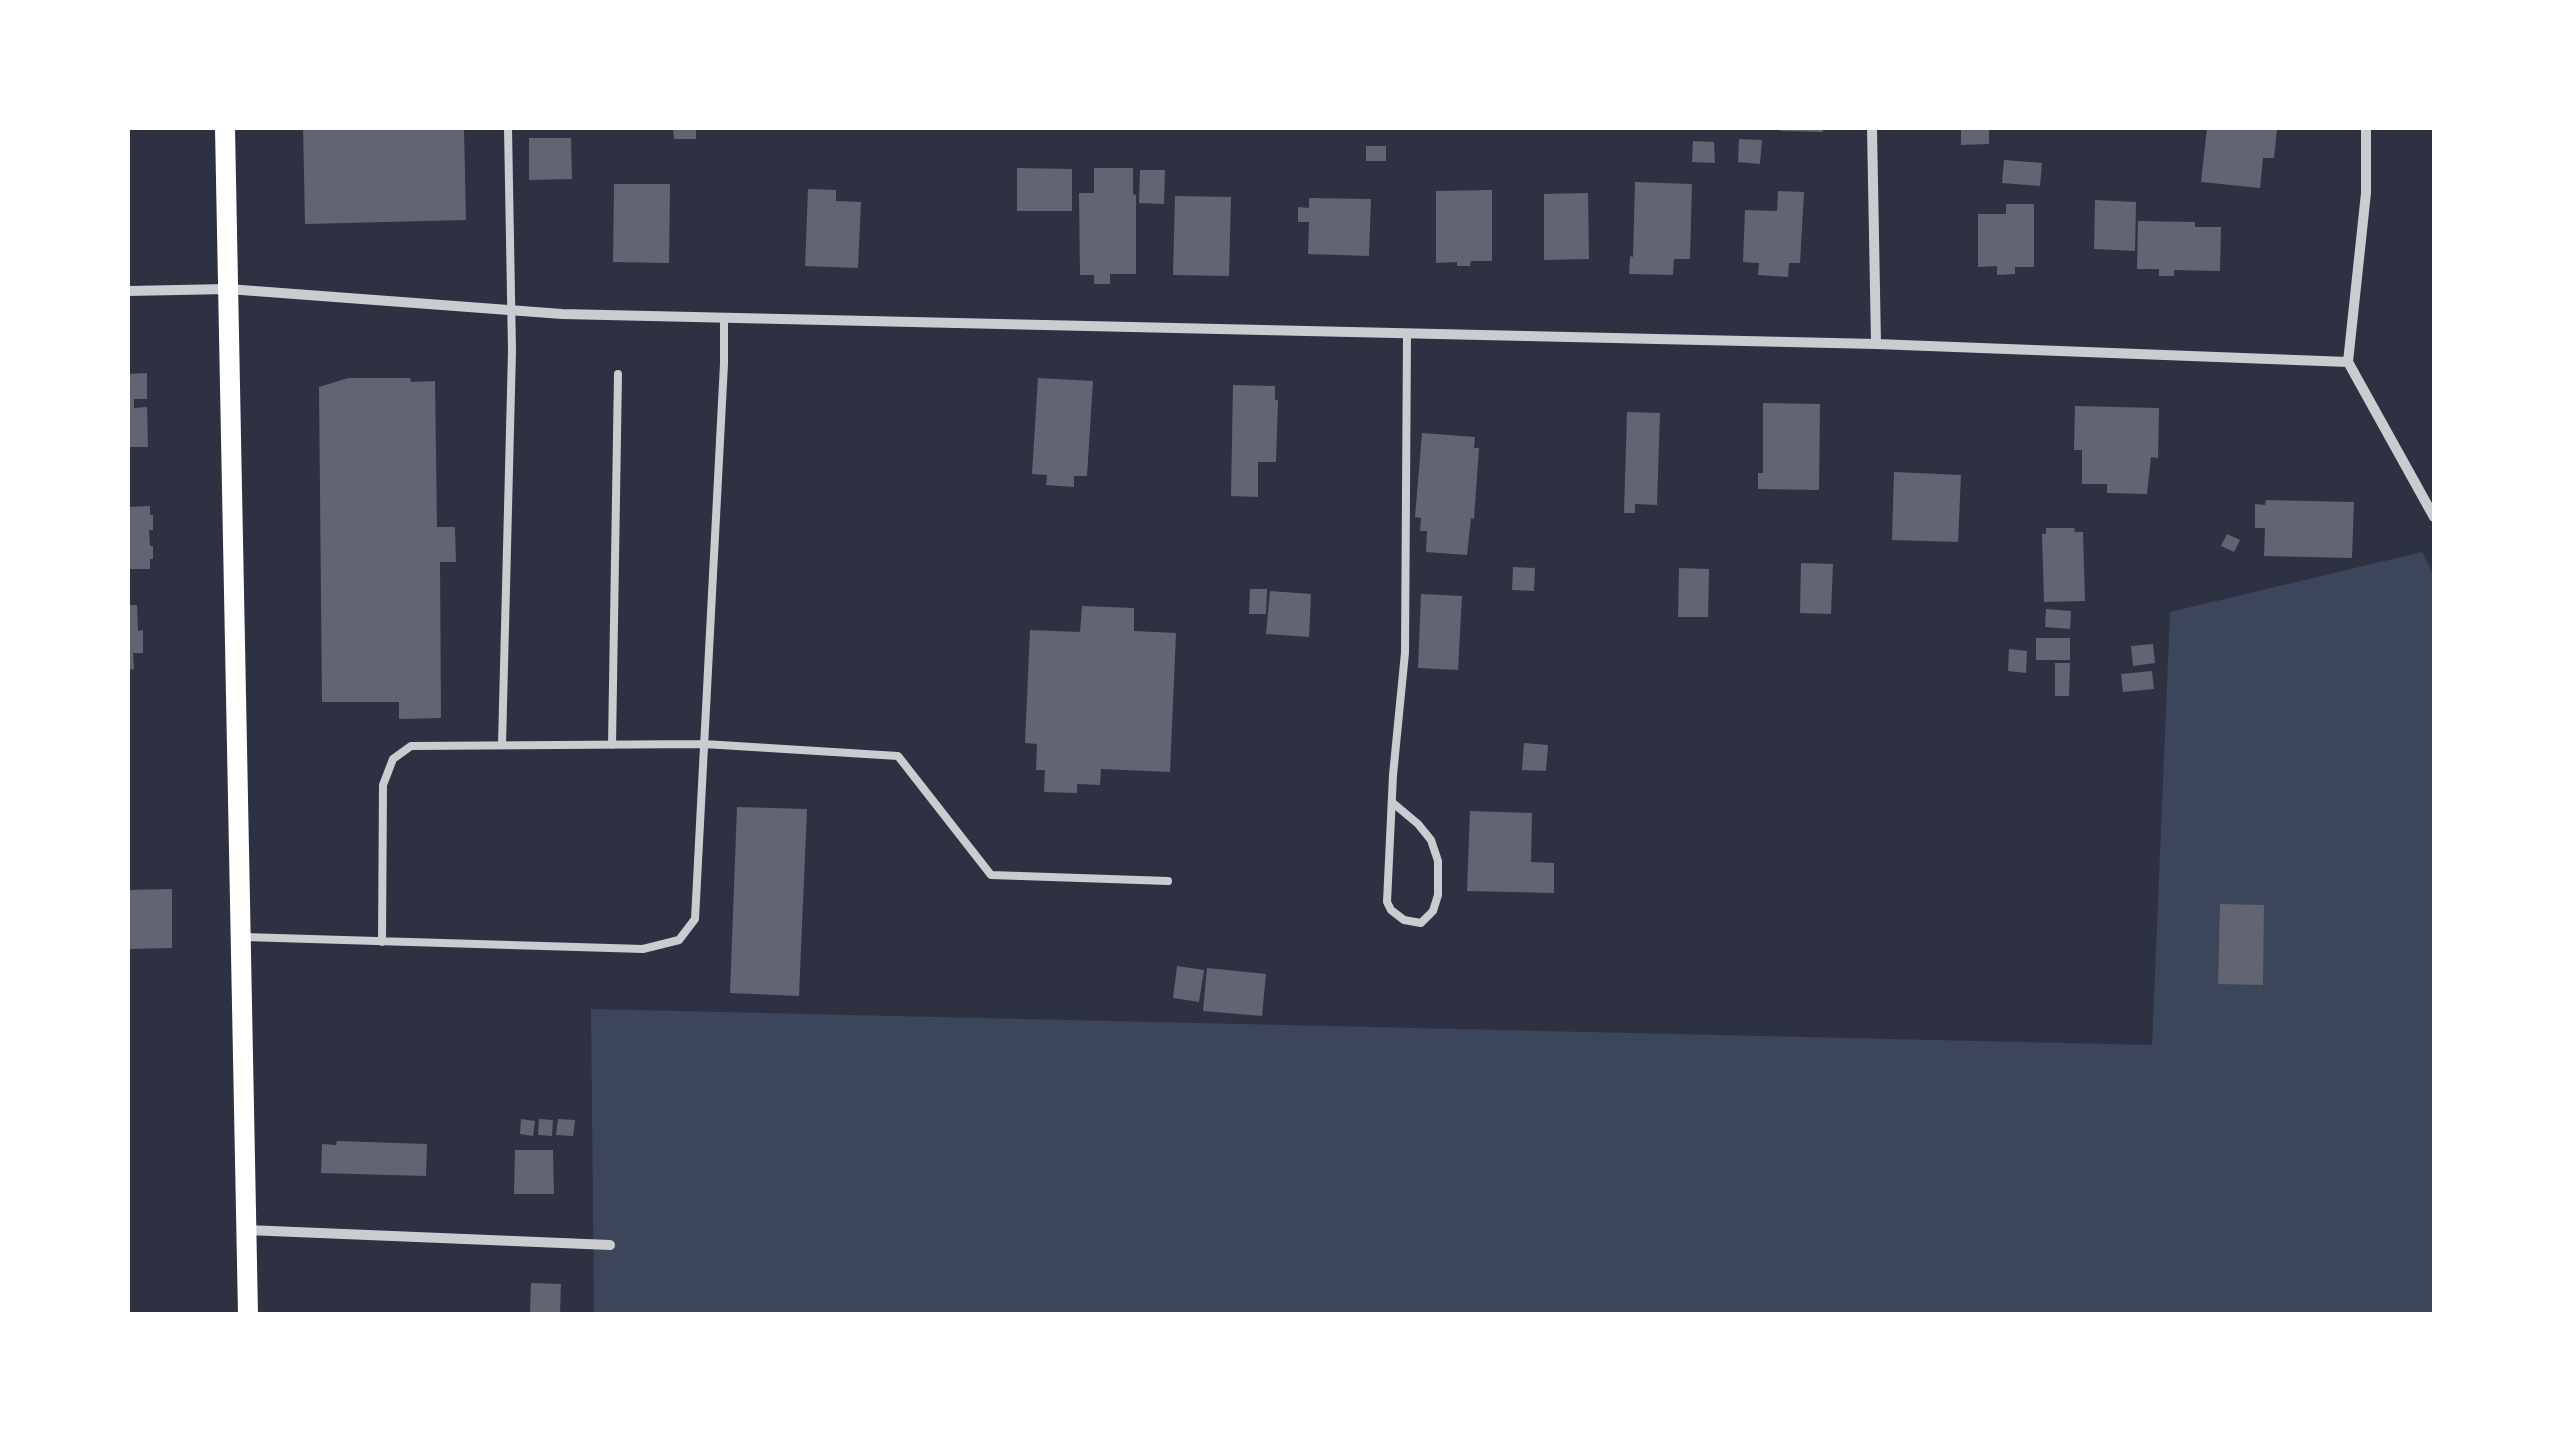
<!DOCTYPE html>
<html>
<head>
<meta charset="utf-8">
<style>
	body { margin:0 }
	#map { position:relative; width:2562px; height:1442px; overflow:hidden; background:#2d3142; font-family:"Asap Condensed",sans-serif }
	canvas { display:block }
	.frame { position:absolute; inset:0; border:130px solid #fff; pointer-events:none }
</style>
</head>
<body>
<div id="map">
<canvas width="2562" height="1442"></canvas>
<div class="frame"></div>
</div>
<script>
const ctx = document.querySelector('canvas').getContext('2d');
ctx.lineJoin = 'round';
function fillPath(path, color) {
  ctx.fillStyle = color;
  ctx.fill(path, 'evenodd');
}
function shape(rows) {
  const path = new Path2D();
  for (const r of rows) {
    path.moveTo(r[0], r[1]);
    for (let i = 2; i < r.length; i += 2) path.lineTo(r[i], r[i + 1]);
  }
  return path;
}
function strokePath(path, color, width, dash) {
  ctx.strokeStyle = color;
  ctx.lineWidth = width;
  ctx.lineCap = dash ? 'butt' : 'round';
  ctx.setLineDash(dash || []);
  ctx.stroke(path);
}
fillPath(shape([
	[2422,552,2434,575,2434,1314,594,1314,591,1009,2152,1045,2170,612]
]), '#3c4559');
fillPath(shape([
	[303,128,464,128,466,220,305,224],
	[673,128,696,128,696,139,674,139],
	[1781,128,1823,128,1823,132,1781,131],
	[1961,128,1989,128,1989,144,1961,145],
	[2207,128,2266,128,2277,130,2274,158,2263,158,2260,188,2201,182],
	[529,138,571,138,572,179,529,180],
	[1739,139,1762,140,1760,164,1738,162],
	[1693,141,1714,142,1715,163,1692,162],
	[1366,146,1386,146,1386,161,1366,161],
	[2004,160,2042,163,2040,186,2002,183],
	[1017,168,1072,169,1072,211,1017,211],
	[1094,168,1133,168,1133,194,1136,195,1136,274,1110,274,1110,284,1094,284,1094,275,1080,275,1079,193,1094,193],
	[1140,170,1165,170,1164,204,1139,203],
	[1635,182,1692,184,1690,259,1674,259,1673,275,1629,274,1630,256,1633,257],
	[614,184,670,184,669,263,613,262],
	[808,189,836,190,836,201,861,202,858,268,805,266],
	[1492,190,1492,261,1471,261,1470,266,1457,266,1457,262,1436,263,1436,191],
	[1778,191,1804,192,1800,263,1789,263,1788,277,1758,275,1759,263,1743,262,1745,210,1777,211],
	[1588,193,1589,259,1544,260,1544,194],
	[1175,196,1231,197,1229,276,1173,275],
	[1309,198,1371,199,1369,256,1308,254,1309,222,1298,222,1298,207,1309,208],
	[2095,200,2136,202,2135,251,2094,249],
	[2006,204,2034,204,2034,267,2015,267,2015,274,1997,275,1997,266,1978,267,1978,214,2006,214],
	[2138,221,2195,222,2195,227,2221,227,2220,271,2174,270,2174,276,2159,276,2159,269,2137,269],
	[147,373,147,399,134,399,134,408,147,407,148,447,128,447,128,374],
	[348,378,410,378,411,382,435,381,437,527,455,527,455,531,456,562,440,562,441,718,399,719,399,702,322,702,319,387],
	[1038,378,1093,381,1087,476,1074,476,1074,487,1046,485,1047,475,1032,474],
	[1233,385,1275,386,1275,400,1278,400,1276,462,1258,462,1258,497,1231,496],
	[1763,403,1820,404,1819,490,1758,489,1758,473,1763,473],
	[2075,406,2159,408,2158,458,2151,457,2147,494,2107,493,2107,484,2082,484,2082,450,2074,450],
	[1627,412,1660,413,1657,505,1635,504,1635,513,1624,513],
	[1422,433,1475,437,1474,448,1479,448,1474,519,1471,518,1467,555,1426,552,1427,531,1420,531,1421,518,1415,517],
	[1894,472,1961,475,1958,542,1892,540],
	[2266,500,2354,502,2352,558,2264,556,2265,528,2255,528,2255,504,2265,505],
	[150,506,150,515,153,515,153,530,149,530,150,546,153,546,153,559,150,559,150,569,128,569,128,507],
	[2046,528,2074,528,2075,532,2083,532,2085,601,2044,602,2042,534,2046,534],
	[2227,534,2240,540,2234,552,2221,546],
	[1801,563,1833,564,1831,614,1800,613],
	[1513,567,1535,568,1534,591,1512,590],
	[1679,568,1709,569,1708,617,1678,617],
	[1250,589,1267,589,1266,614,1249,614],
	[1270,591,1311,594,1309,637,1266,634],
	[1421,594,1462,596,1458,670,1418,668],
	[128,605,137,605,138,631,143,630,143,653,133,653,134,669,128,670],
	[1082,606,1134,608,1134,631,1176,633,1170,772,1101,769,1100,785,1077,784,1077,793,1044,792,1045,770,1036,770,1037,744,1025,743,1030,630,1080,632],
	[2046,609,2071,611,2070,629,2045,627],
	[2036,638,2070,638,2070,660,2036,660],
	[2153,644,2155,663,2133,666,2131,646],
	[2009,649,2027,651,2026,673,2008,671],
	[2055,663,2070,663,2069,696,2055,696],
	[2152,671,2154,689,2123,692,2121,674],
	[1524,743,1548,745,1546,771,1522,770],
	[737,807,807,809,799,996,730,993],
	[1470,811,1532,813,1531,862,1554,863,1554,893,1467,891],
	[172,889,172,948,128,949,128,890],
	[2220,904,2264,905,2263,985,2218,984],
	[1177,966,1204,970,1199,1002,1173,998],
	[1207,968,1266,974,1262,1016,1203,1011],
	[521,1119,535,1121,533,1136,520,1134],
	[539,1119,553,1120,552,1136,538,1135],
	[558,1119,575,1120,573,1136,556,1135],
	[337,1141,427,1144,426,1176,321,1173,322,1144,336,1145],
	[515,1150,553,1150,554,1194,514,1194],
	[531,1283,561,1284,560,1314,530,1314]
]), '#626471');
strokePath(shape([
	[502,745,512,351,508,128],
	[612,745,618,374],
	[1393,803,1418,824,1431,840,1438,861,1438,895,1433,911,1421,923,1404,920,1391,910,1387,902,1393,775,1405,653,1407,333],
	[244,937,643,949,679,940,695,919,724,364,724,317],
	[382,942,383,785,393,759,411,746,704,744,898,756,991,875,1168,881]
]), '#caccd0', 8);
strokePath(shape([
	[1872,128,1876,344],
	[128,291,228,289,562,314,1876,344,2348,362],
	[2348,362,2366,193,2366,128],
	[2348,362,2434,517],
	[247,1230,610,1245]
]), '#caccd0', 10);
strokePath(shape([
	[225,128,248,1314]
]), '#fff', 20);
</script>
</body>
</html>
